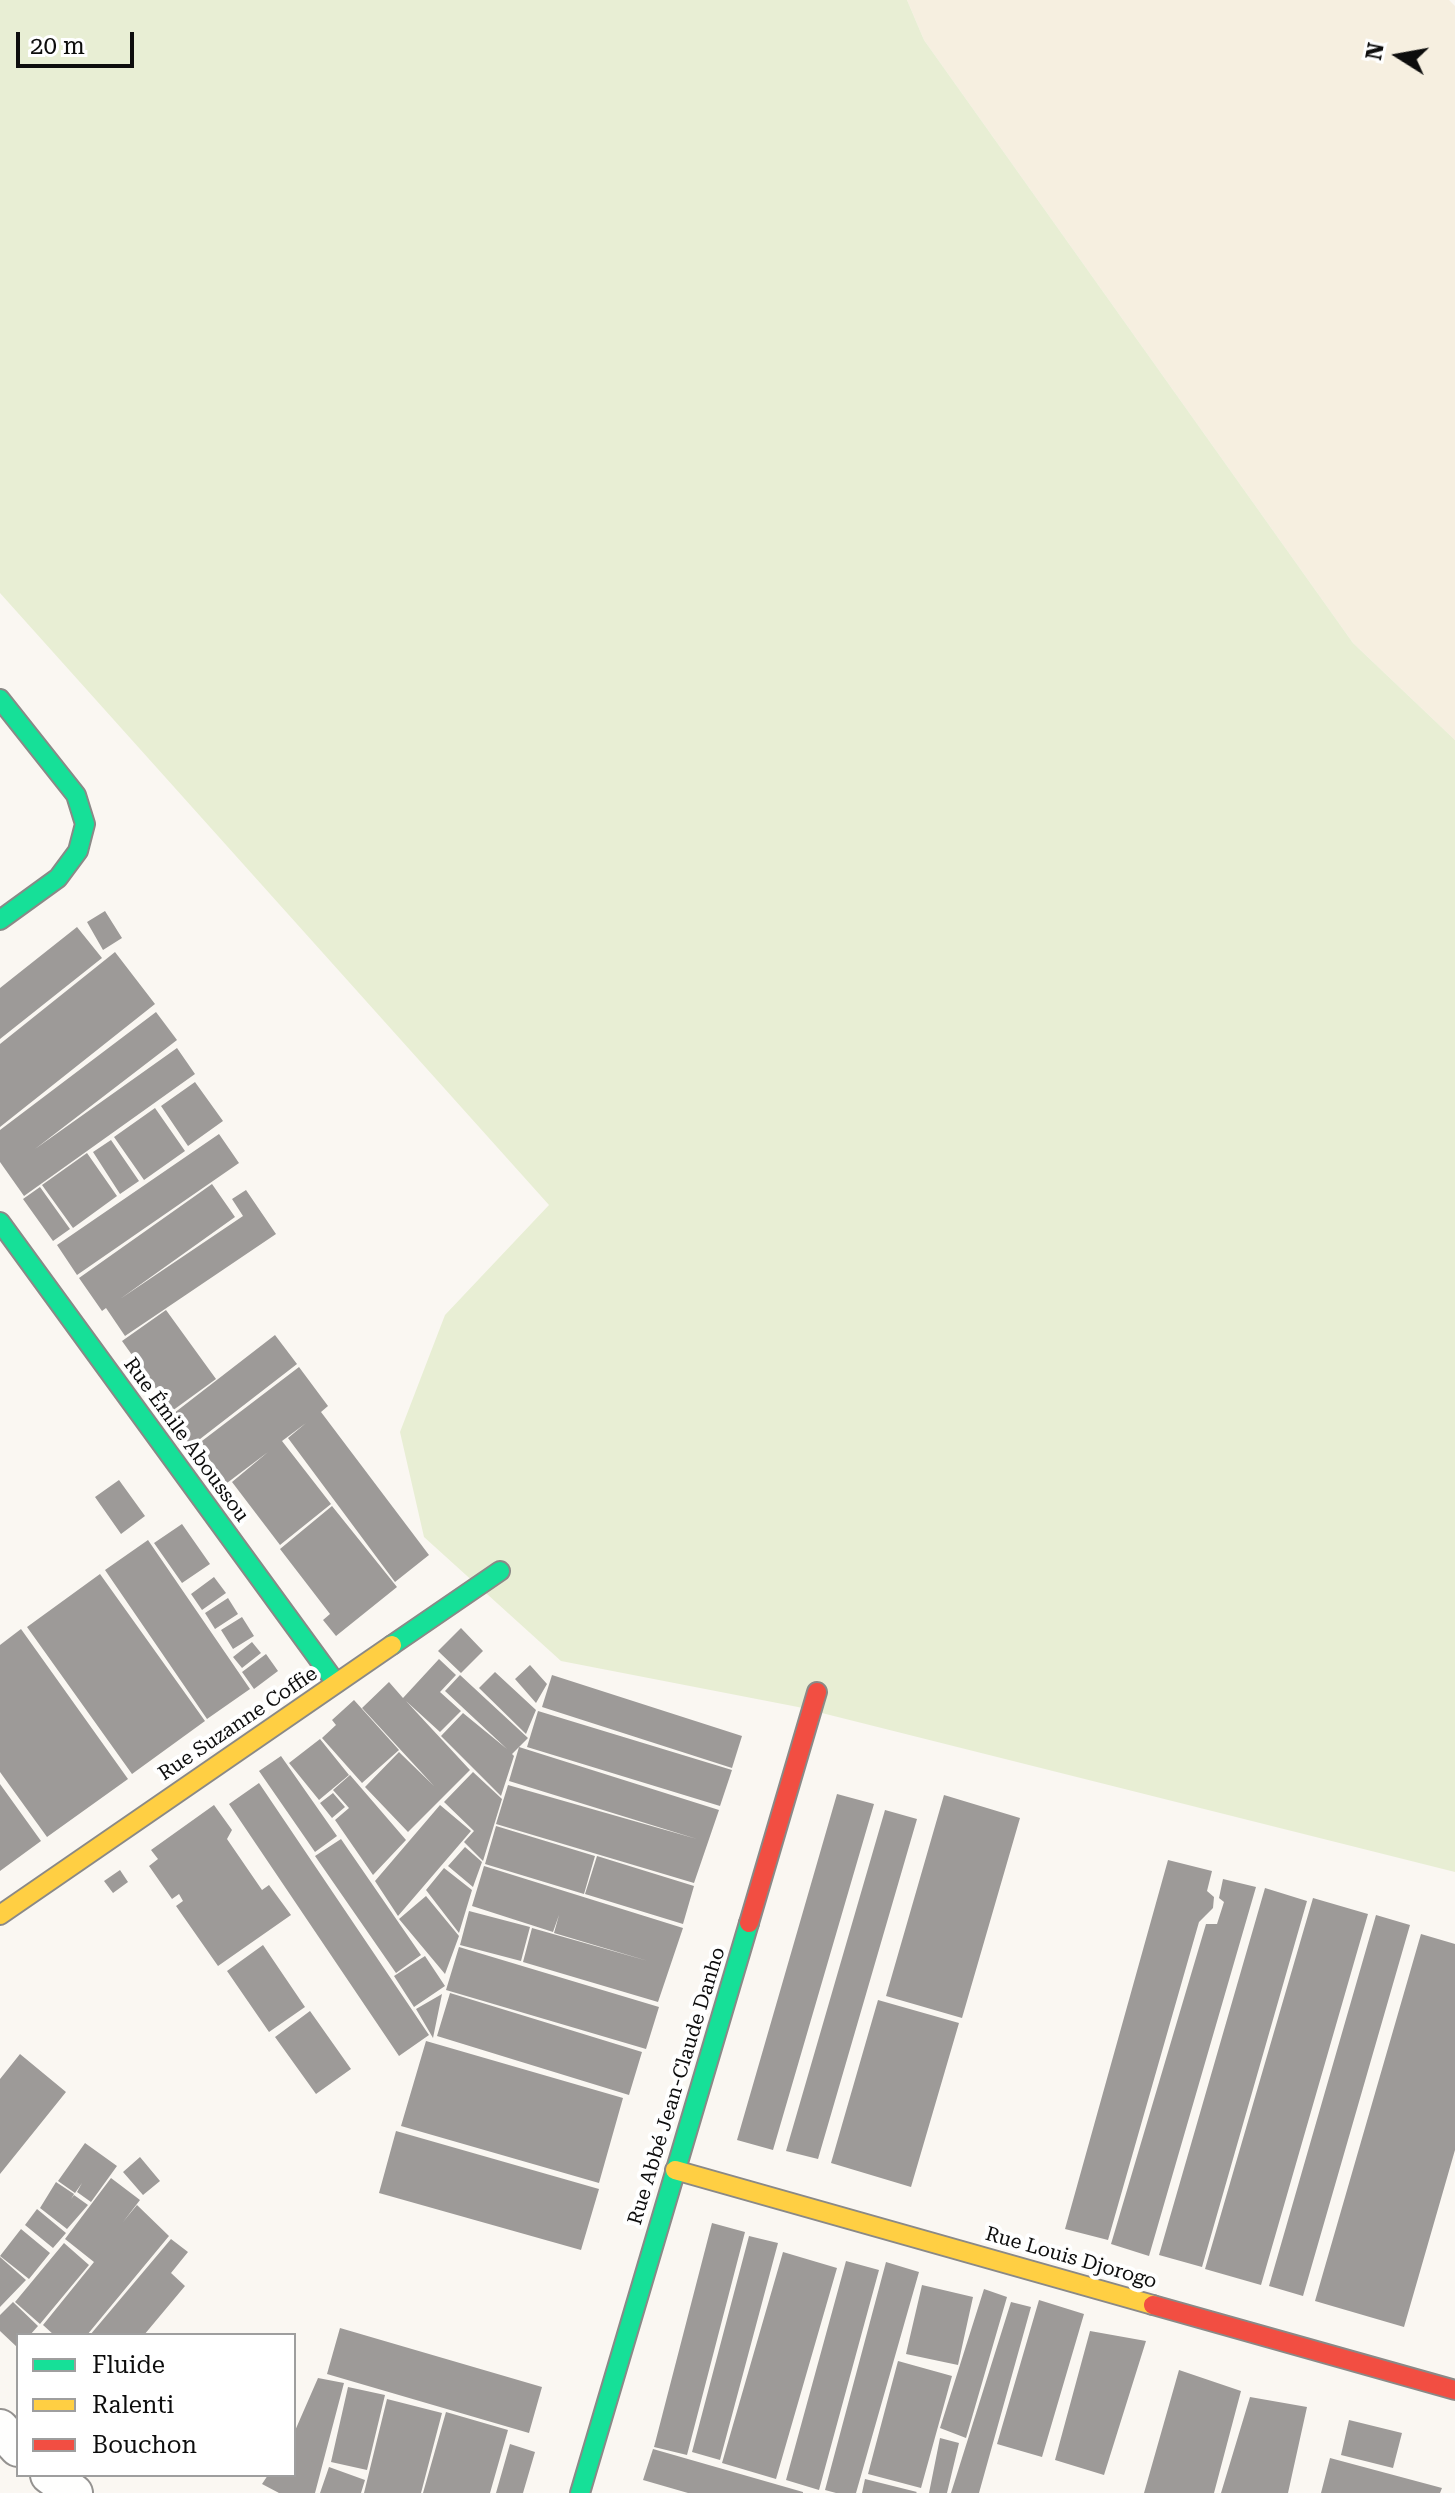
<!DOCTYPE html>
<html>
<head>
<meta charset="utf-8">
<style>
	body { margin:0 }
	#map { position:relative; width:1455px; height:2493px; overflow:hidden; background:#faf7f2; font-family:"Roboto Serif",serif }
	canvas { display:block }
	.legend { position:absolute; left:16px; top:2333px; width:280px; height:144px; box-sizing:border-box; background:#fff; border:2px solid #9e9e9e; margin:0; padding:10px 14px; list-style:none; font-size:24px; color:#0d0d0d }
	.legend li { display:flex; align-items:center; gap:16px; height:40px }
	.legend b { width:40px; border:2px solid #9e9e9e }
	.north { position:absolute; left:1359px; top:16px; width:80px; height:80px; -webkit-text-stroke:6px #fff; paint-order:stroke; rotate:281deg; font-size:22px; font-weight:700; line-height:32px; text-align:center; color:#0d0d0d }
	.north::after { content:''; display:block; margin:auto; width:28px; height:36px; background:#0d0d0d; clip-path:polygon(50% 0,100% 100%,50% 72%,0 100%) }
	.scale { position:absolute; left:16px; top:32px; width:118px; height:36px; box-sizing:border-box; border:4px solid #0d0d0d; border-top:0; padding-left:10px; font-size:24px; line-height:28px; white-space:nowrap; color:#0d0d0d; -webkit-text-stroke:6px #fff; paint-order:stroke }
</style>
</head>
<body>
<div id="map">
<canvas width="1455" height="2493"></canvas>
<ul class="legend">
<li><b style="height:10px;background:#16e098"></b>Fluide</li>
<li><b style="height:10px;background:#ffcf43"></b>Ralenti</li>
<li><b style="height:10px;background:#f24e42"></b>Bouchon</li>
</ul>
<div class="north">N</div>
<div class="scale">20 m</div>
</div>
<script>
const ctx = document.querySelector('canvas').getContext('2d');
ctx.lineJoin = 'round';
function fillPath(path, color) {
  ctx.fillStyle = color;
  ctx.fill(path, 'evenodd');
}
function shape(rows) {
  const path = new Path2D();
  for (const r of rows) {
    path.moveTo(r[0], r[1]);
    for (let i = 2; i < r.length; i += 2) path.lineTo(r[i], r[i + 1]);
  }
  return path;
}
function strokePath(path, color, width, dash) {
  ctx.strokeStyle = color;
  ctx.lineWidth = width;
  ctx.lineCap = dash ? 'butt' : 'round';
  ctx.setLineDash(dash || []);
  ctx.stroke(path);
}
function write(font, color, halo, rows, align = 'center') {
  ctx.font = font + ' "Roboto Serif",serif';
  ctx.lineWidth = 8;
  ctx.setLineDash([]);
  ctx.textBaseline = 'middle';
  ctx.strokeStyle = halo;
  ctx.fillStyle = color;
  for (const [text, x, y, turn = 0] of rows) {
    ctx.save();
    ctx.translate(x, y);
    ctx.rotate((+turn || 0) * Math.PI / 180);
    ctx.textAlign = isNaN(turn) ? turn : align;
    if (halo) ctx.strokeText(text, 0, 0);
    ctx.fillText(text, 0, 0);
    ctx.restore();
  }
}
fillPath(shape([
	[907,0,1449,0,1455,6,1455,740,1353,643,924,40]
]), '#f6efe0');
fillPath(shape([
	[0,0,907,0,924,40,1353,643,1455,740,1455,1872,798,1707,561,1661,424,1537,400,1432,445,1315,549,1205,0,593]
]), '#e8eed4');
fillPath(shape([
	[105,911,122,938,103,950,87,922],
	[77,927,102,958,0,1039,0,988],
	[115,952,155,1004,0,1127,0,1044],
	[156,1012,177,1040,35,1149,177,1048,195,1074,24,1196,0,1162,0,1130],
	[195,1082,223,1121,188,1146,161,1106],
	[155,1108,185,1151,144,1180,114,1137],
	[219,1134,239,1163,77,1275,57,1245],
	[111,1140,139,1181,120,1194,93,1152],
	[87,1153,117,1196,73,1228,42,1185],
	[212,1184,235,1217,120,1299,243,1216,232,1199,246,1190,276,1234,125,1336,106,1308,102,1311,79,1278],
	[40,1187,70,1229,53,1241,23,1199],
	[166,1310,216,1379,172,1411,122,1341],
	[275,1335,297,1364,191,1446,169,1417],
	[299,1367,328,1406,321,1412,429,1555,395,1582,288,1438,306,1423,282,1441,331,1504,280,1545,232,1482,268,1452,227,1483,198,1444],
	[119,1480,145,1516,121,1534,95,1497],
	[332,1506,397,1587,336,1636,323,1620,330,1614,280,1549],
	[182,1524,210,1564,182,1583,154,1543],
	[148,1540,250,1689,207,1719,105,1570],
	[100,1574,205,1721,132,1774,27,1627],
	[214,1577,226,1593,202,1610,191,1594],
	[228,1598,238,1614,215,1629,205,1613],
	[242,1617,254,1636,233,1649,221,1630],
	[461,1628,483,1651,461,1673,438,1651],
	[21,1629,128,1779,47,1837,0,1772,0,1645],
	[252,1642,261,1653,242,1668,233,1657],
	[266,1654,278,1671,254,1689,242,1672],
	[439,1659,456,1675,440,1692,461,1711,440,1732,406,1701,470,1770,408,1832,365,1787,399,1752,434,1786,362,1708,389,1682,403,1698],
	[530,1665,547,1684,536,1703,515,1679],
	[495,1672,536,1710,526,1734,479,1688],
	[460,1675,528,1738,519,1747,719,1810,694,1883,496,1824,508,1785,697,1839,509,1781,519,1747,512,1754,514,1756,501,1796,441,1736,463,1713,507,1749,445,1691],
	[552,1675,742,1736,732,1768,542,1707],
	[354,1700,399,1750,362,1783,322,1738,336,1725,332,1720],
	[538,1711,732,1770,720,1806,527,1747],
	[320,1739,349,1775,319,1800,289,1763],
	[281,1756,337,1836,315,1852,259,1771],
	[473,1772,502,1799,483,1861,464,1842,474,1831,444,1802],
	[350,1775,406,1840,373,1875,335,1820,349,1808,333,1790],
	[259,1783,429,2035,399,2056,229,1804],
	[0,1784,41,1841,0,1871],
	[333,1793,345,1807,332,1818,320,1803],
	[837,1794,874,1804,773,2150,737,2140],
	[944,1795,1020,1818,962,2018,886,1996],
	[214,1805,232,1830,227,1839,262,1890,269,1885,291,1915,218,1966,176,1906,183,1901,179,1894,172,1899,149,1866,158,1859,151,1850],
	[440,1805,471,1831,398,1916,375,1881],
	[885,1810,917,1819,818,2159,786,2151],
	[496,1826,595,1856,584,1894,485,1864],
	[341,1839,421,1955,396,1973,315,1856],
	[465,1847,482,1862,473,1887,448,1866],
	[597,1856,694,1886,683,1924,585,1894],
	[1168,1860,1212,1871,1207,1891,1214,1897,1213,1908,1199,1922,1108,2240,1065,2229],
	[484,1866,683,1928,658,2002,523,1962,532,1928,648,1961,554,1933,559,1915,553,1932,472,1906],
	[444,1868,472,1890,459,1933,426,1890],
	[120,1870,128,1882,113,1893,104,1881],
	[1223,1879,1256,1887,1149,2256,1111,2244,1206,1924,1217,1924,1224,1902,1219,1898],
	[1265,1888,1307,1901,1202,2267,1159,2255],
	[426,1896,459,1936,445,1974,399,1919],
	[1313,1898,1368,1914,1261,2285,1205,2269],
	[469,1911,530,1927,521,1961,460,1945],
	[1376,1915,1410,1925,1303,2296,1269,2286],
	[1421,1934,1455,1944,1455,2150,1404,2327,1315,2301],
	[263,1945,305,2007,269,2032,227,1971],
	[459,1947,659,2007,646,2049,446,1990],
	[425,1956,445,1986,414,2007,394,1976],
	[450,1993,642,2052,629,2095,437,2036],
	[442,1994,433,2038,416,2009],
	[878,2000,959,2023,911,2187,831,2163],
	[310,2011,351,2069,316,2094,275,2037],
	[426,2041,623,2098,599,2183,401,2126],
	[20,2054,66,2092,0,2174,0,2079],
	[396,2131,599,2189,581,2250,379,2193],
	[85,2143,117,2166,91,2202,77,2192,82,2183,75,2193,58,2181],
	[140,2157,160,2181,143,2195,123,2172],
	[111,2178,140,2200,123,2222,137,2205,169,2236,87,2335,54,2335,43,2325,94,2262,65,2239],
	[56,2182,74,2194,71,2199,74,2195,88,2205,67,2229,40,2208],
	[37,2209,66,2233,53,2248,25,2225],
	[712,2223,745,2232,687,2455,654,2447],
	[21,2229,50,2253,29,2279,0,2256],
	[749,2236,778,2243,720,2460,692,2452],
	[171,2239,188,2252,171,2273,185,2286,144,2335,90,2335],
	[64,2243,89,2265,40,2324,15,2302],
	[783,2252,837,2268,776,2479,722,2463],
	[0,2257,26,2280,0,2307],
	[846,2261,879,2270,819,2490,786,2480],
	[886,2262,919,2272,856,2493,836,2493,825,2490],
	[922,2285,973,2297,958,2365,906,2354],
	[984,2289,1007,2297,966,2438,940,2428],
	[1039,2300,1084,2314,1042,2457,997,2444],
	[13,2302,38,2326,30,2335,18,2335,18,2348,0,2331,0,2315],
	[1011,2302,1031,2307,979,2493,951,2493],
	[340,2328,542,2387,529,2433,327,2374],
	[1090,2331,1146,2341,1104,2475,1055,2460],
	[898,2361,952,2376,921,2488,868,2474],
	[1179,2370,1241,2391,1214,2493,1144,2493],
	[318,2378,344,2383,315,2493,279,2493,262,2484,268,2475,294,2475,294,2433],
	[348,2387,385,2395,367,2470,331,2462],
	[1250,2397,1307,2407,1288,2493,1221,2493],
	[387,2399,442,2413,421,2493,364,2493],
	[446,2412,508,2430,490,2493,423,2493],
	[1349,2420,1402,2433,1393,2468,1341,2455],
	[940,2438,959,2443,947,2493,929,2493],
	[510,2444,535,2452,523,2493,496,2493],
	[653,2449,803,2492,803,2493,688,2493,643,2480],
	[1330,2458,1442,2488,1440,2493,1321,2493],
	[329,2467,365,2480,361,2493,320,2493],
	[865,2479,917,2492,916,2493,862,2493]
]), '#9d9a98');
const street = shape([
	[0,2428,18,2448],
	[49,2475,74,2493]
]);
const fast = shape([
	[0,699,76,795,85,824,78,851,58,878,0,920],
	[0,1222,336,1683],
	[392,1645,500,1571],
	[580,2493,749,1923]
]);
const slow = shape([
	[0,1915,392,1645],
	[675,2170,1153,2305]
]);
const jam = shape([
	[749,1923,817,1692],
	[1153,2305,1455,2390]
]);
strokePath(street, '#949290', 40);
strokePath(fast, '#8a8987', 22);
strokePath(slow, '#8a8987', 22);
strokePath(jam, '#8a8987', 22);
strokePath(street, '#fefefd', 36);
strokePath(fast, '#16e098', 18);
strokePath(slow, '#ffcf43', 18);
strokePath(jam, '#f24e42', 18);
write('20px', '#0d0d0d', '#fff', [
	["Rue Émile Aboussou",186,1440,54],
	["Rue Suzanne Coffie",238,1724,-34],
	["Rue Abbé Jean-Claude Danho",677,2086,-73],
	["Rue Louis Djorogo",1071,2258,16]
]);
</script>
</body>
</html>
